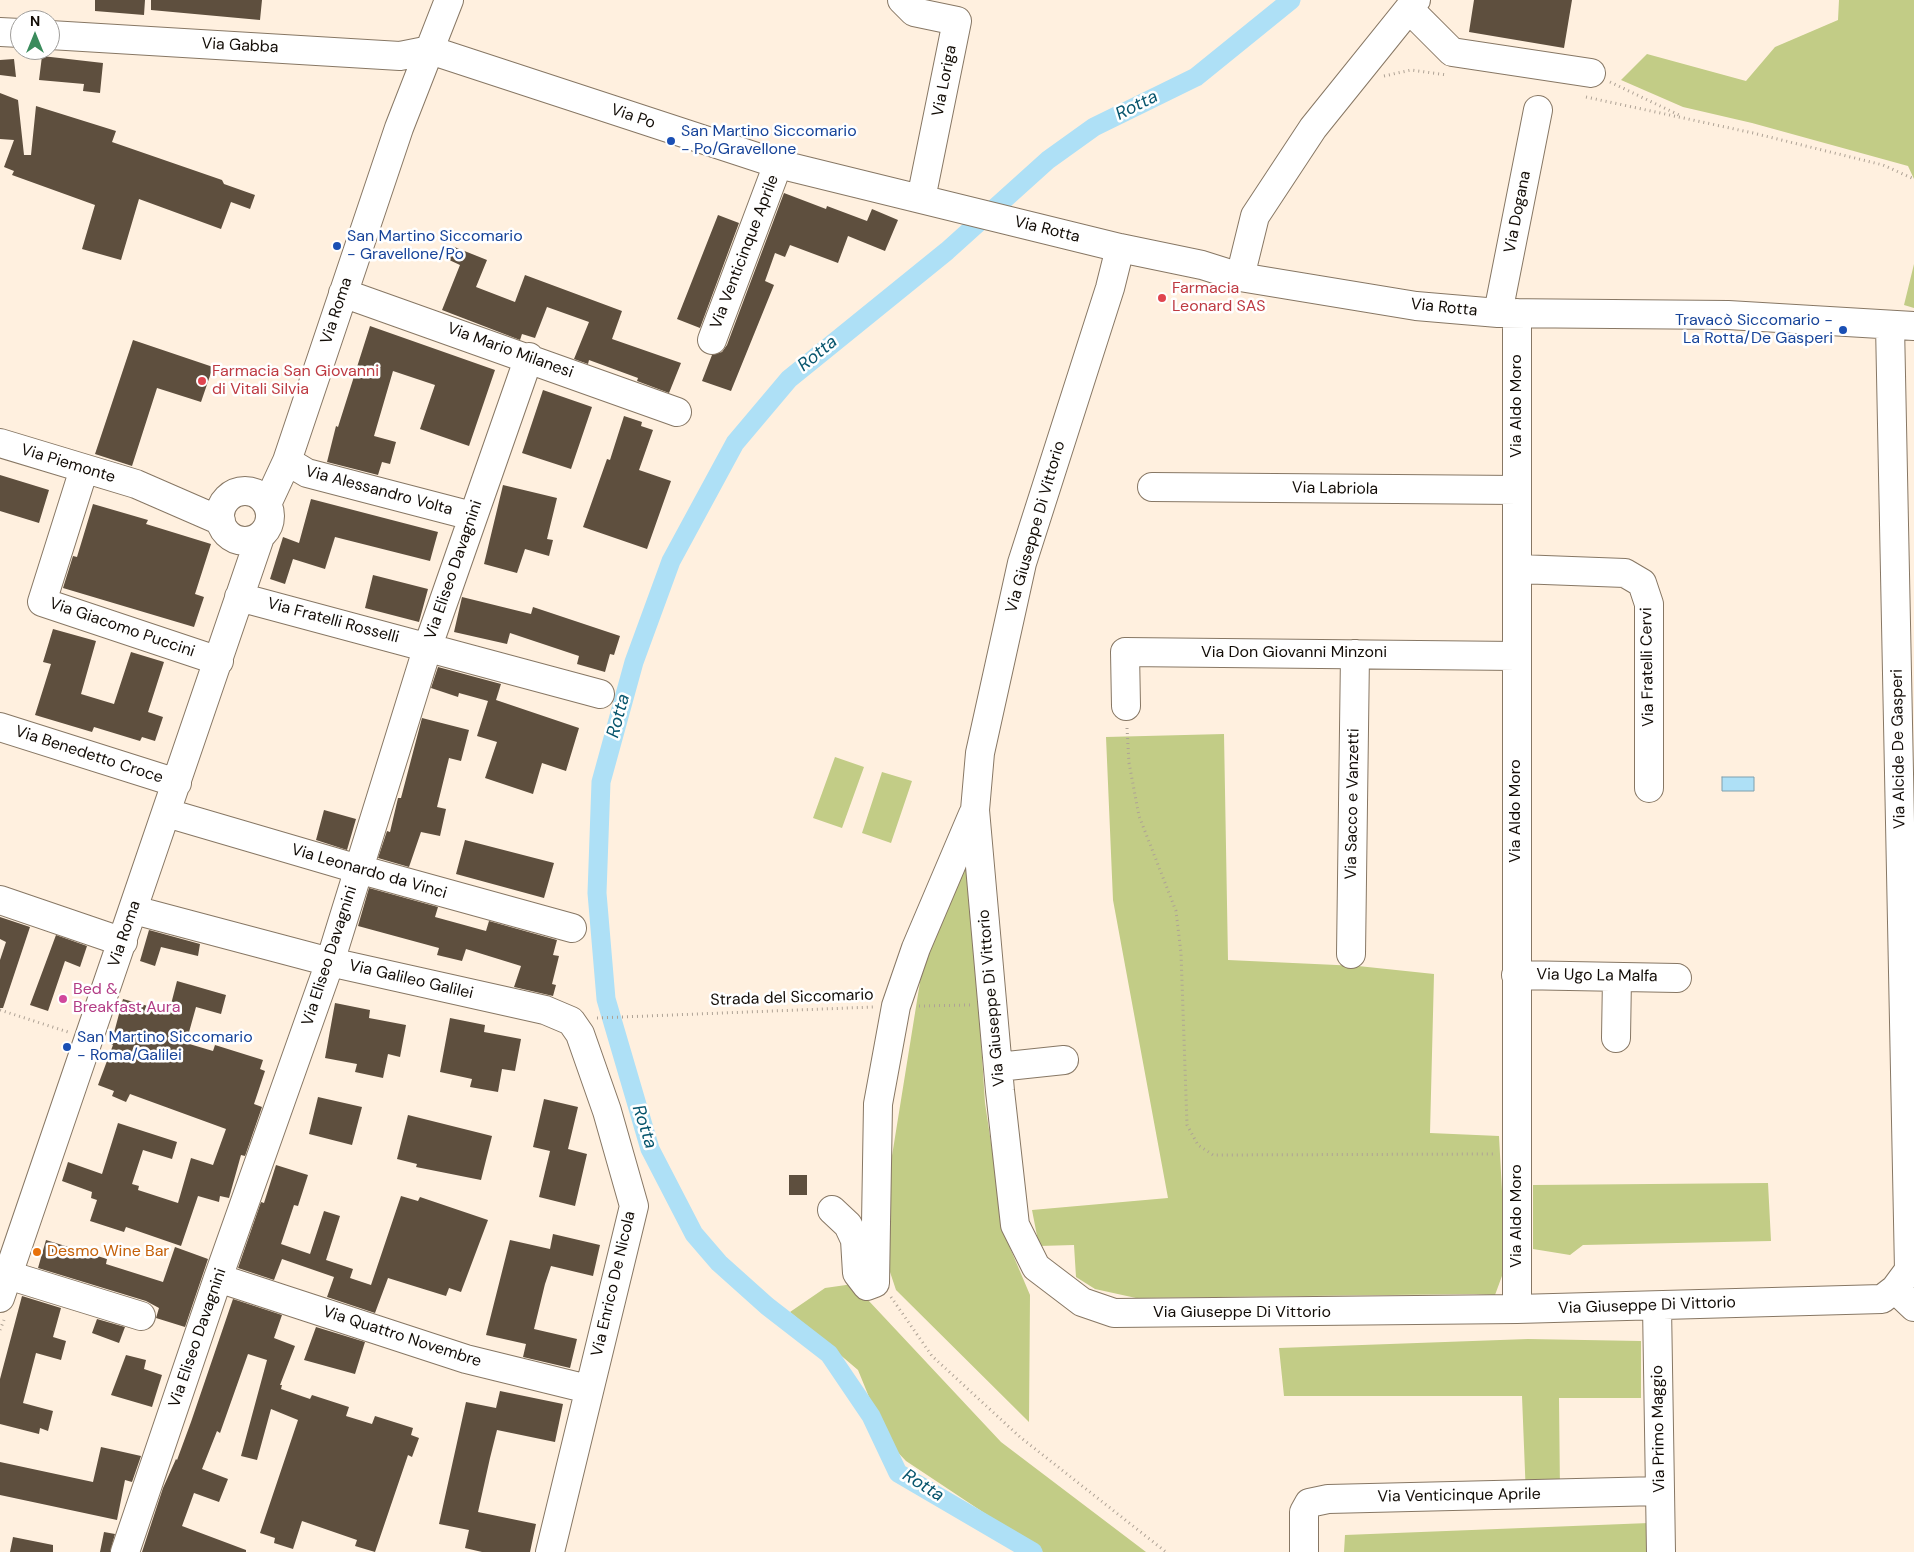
<!DOCTYPE html>
<html>
<head>
<meta charset="utf-8">
<style>
	body { margin:0 }
	#map { position:relative; width:1914px; height:1552px; overflow:hidden; background:#fff0df; font-family:"DM Sans",sans-serif }
	canvas { display:block }
	.north { position:absolute; left:10px; top:10px; width:50px; height:50px; box-sizing:border-box; background:#fff; border:1px solid #a09e9b; border-radius:50%; rotate:0deg; font-size:14px; font-weight:700; line-height:20px; text-align:center; color:#120c06 }
	.north::after { content:''; display:block; margin:auto; width:18px; height:22px; background:#3a8b5c; clip-path:polygon(50% 0,100% 100%,50% 72%,0 100%) }
</style>
</head>
<body>
<div id="map">
<canvas width="1914" height="1552"></canvas>
<div class="north">N</div>
</div>
<script>
const ctx = document.querySelector('canvas').getContext('2d');
ctx.lineJoin = 'round';
function fillPath(path, color) {
  ctx.fillStyle = color;
  ctx.fill(path, 'evenodd');
}
function shape(rows) {
  const path = new Path2D();
  for (const r of rows) {
    if (r.length === 3) {
      path.moveTo(r[0] + r[2], r[1]);
      path.arc(r[0], r[1], r[2], 0, 2 * Math.PI);
      continue;
    }
    path.moveTo(r[0], r[1]);
    for (let i = 2; i < r.length; i += 2) path.lineTo(r[i], r[i + 1]);
  }
  return path;
}
function strokePath(path, color, width, dash) {
  ctx.strokeStyle = color;
  ctx.lineWidth = width;
  ctx.lineCap = dash ? 'butt' : 'round';
  ctx.setLineDash(dash || []);
  ctx.stroke(path);
}
function write(font, color, halo, rows, align = 'center') {
  ctx.font = font + ' "DM Sans",sans-serif';
  ctx.lineWidth = 5;
  ctx.setLineDash([]);
  ctx.textBaseline = 'middle';
  ctx.strokeStyle = halo;
  ctx.fillStyle = color;
  for (const [text, x, y, turn = 0] of rows) {
    ctx.save();
    ctx.translate(x, y);
    ctx.rotate((+turn || 0) * Math.PI / 180);
    ctx.textAlign = isNaN(turn) ? turn : align;
    if (halo) ctx.strokeText(text, 0, 0);
    ctx.fillText(text, 0, 0);
    ctx.restore();
  }
}
fillPath(shape([
	[1839,0,1914,0,1914,179,1908,166,1752,123,1683,107,1621,80,1647,54,1746,81,1775,47,1838,20],
	[1914,264,1914,308,1904,305],
	[1224,734,1228,960,1358,966,1434,974,1430,1133,1499,1136,1506,1265,1495,1295,1474,1294,1136,1298,1095,1289,1076,1277,1074,1245,1039,1246,1032,1210,1168,1198,1113,900,1106,737],
	[835,757,864,767,842,828,813,818],
	[882,772,912,781,891,843,862,833],
	[969,854,985,1103,1005,1236,1030,1295,1029,1422,896,1290,886,1260,886,1193,925,951],
	[1768,1183,1771,1241,1583,1245,1570,1255,1533,1249,1533,1185],
	[853,1284,1001,1442,1146,1552,1043,1552,906,1461,887,1441,858,1370,790,1312,825,1288],
	[1528,1339,1641,1341,1641,1398,1559,1398,1560,1493,1526,1497,1522,1396,1284,1396,1279,1348],
	[1649,1523,1650,1552,1344,1552,1345,1535]
]), '#c2cc86');
const water = shape([
	[1722,777,1754,777,1754,791,1722,791,1722,777]
]);
fillPath(water, '#aee0f6');
strokePath(water, '#7fa0ae', 1);
strokePath(shape([
	[1033,1552,898,1473,871,1416,829,1354,767,1306,719,1263,694,1234,650,1149,606,999,597,893,601,782,634,662,671,561,735,443,789,379,947,251,1048,160,1094,127,1196,77,1291,0]
]), '#aee0f6', 19);
fillPath(shape([
	[95,0,145,0,144,15,95,11],
	[151,0,262,0,260,20,151,10],
	[1474,0,1572,0,1564,48,1469,32],
	[42,56,103,63,100,93,83,91,84,84,39,80],
	[14,59,16,77,0,75,0,60],
	[0,93,18,100,24,155,31,155,36,106,116,131,112,142,222,180,224,184,255,195,250,209,231,202,221,229,139,199,121,260,82,249,95,205,12,175,14,171,4,167,14,140,0,139],
	[784,193,826,209,827,206,867,221,872,209,898,220,885,251,848,236,838,263,790,245,785,257,775,253,765,281,774,285,731,391,702,381,712,355,722,352,727,345],
	[718,215,739,223,700,328,677,319],
	[452,246,487,260,476,287,515,302,525,275,622,311,612,339,681,363,669,393,637,381,638,378,589,360,588,364,574,359,589,322,547,307,535,338,522,334,520,340,442,310,460,265,447,259],
	[370,326,495,370,469,446,420,429,435,385,393,371,374,436,396,442,390,464,382,462,378,475,327,462,336,426,338,427],
	[133,340,213,367,201,402,157,388,132,466,95,454],
	[543,390,592,407,571,469,522,453],
	[624,416,642,422,641,426,653,430,639,470,671,481,647,549,583,527,607,459,610,460],
	[0,475,49,490,39,523,0,511],
	[503,485,557,498,547,539,553,540,549,556,525,549,517,573,484,564],
	[311,499,438,532,430,561,335,537,325,569,293,559,285,584,270,579,283,537,299,543],
	[93,504,148,520,146,524,211,544,195,594,204,597,194,627,63,588,73,556,77,557],
	[373,575,428,589,419,622,365,608],
	[462,597,531,614,533,607,620,636,614,655,610,654,605,672,577,664,579,656,510,633,507,644,454,632],
	[53,629,96,641,81,694,114,704,131,652,164,662,148,712,163,717,155,741,142,737,140,741,94,727,92,732,35,715,51,664,43,662],
	[438,667,501,684,496,700,579,728,566,771,542,763,533,794,485,778,497,742,477,736,488,701,459,693,458,697,431,688],
	[422,718,469,730,461,761,449,758,437,807,446,809,440,836,421,832,409,867,378,858,387,831,390,832,398,798,401,798],
	[324,810,356,819,347,850,316,840],
	[465,840,554,863,544,898,456,874],
	[369,888,438,907,435,917,486,931,489,921,557,940,553,955,559,956,552,984,556,985,553,996,514,987,521,966,466,949,462,961,437,955,439,948,358,926],
	[0,917,30,927,3,1008,0,1008,0,960,6,942,0,939],
	[149,930,200,944,198,956,161,947,155,966,140,961],
	[56,935,87,946,80,967,65,961,48,1011,30,1005],
	[177,981,226,995,221,1014,196,1007,186,1043,213,1051,215,1045,263,1060,260,1069,265,1071,254,1104,262,1107,245,1156,241,1155,229,1198,220,1196,219,1202,198,1196,181,1246,126,1227,124,1232,90,1221,97,1200,91,1198,92,1192,62,1181,68,1162,102,1174,118,1123,177,1142,172,1159,143,1150,132,1184,139,1186,138,1190,178,1203,191,1158,213,1165,226,1129,130,1094,126,1102,112,1096,114,1091,98,1085,113,1045,111,1044,123,999,169,1012],
	[335,1003,370,1010,369,1018,406,1025,400,1057,388,1054,383,1078,355,1072,357,1064,325,1058],
	[450,1018,485,1025,484,1032,521,1039,515,1071,502,1069,498,1092,470,1087,472,1079,440,1072],
	[318,1097,362,1107,352,1145,309,1134],
	[544,1099,578,1107,568,1149,587,1154,575,1206,539,1197,550,1151,533,1147],
	[408,1115,492,1136,481,1180,416,1167,417,1164,397,1159],
	[276,1165,308,1175,298,1206,294,1205,281,1244,310,1254,324,1211,340,1216,326,1260,353,1269,350,1278,371,1285,401,1196,418,1201,420,1197,488,1220,461,1292,449,1288,446,1296,388,1278,375,1313,327,1297,334,1277,282,1259,274,1280,238,1268,261,1202,264,1203],
	[789,1175,807,1175,807,1195,789,1195],
	[553,1234,600,1245,593,1276,551,1266,545,1284,534,1329,577,1339,570,1368,523,1357,526,1344,486,1335,510,1240,550,1249],
	[46,1240,107,1259,106,1264,163,1282,175,1247,208,1259,185,1327,156,1318,159,1308,146,1301,38,1268],
	[22,1296,61,1308,53,1337,66,1341,61,1360,36,1353,23,1403,53,1411,48,1431,40,1428,39,1434,0,1424,0,1379],
	[233,1299,282,1315,274,1338,295,1346,280,1385,282,1385,281,1389,310,1399,312,1395,349,1407,346,1416,372,1424,375,1416,413,1428,411,1435,419,1438,412,1457,408,1455,375,1552,355,1546,357,1540,302,1521,293,1549,274,1543,275,1538,260,1533,298,1420,271,1409,257,1460,241,1456,267,1360,248,1354,220,1433,217,1431,202,1469,228,1479,219,1502,194,1493,182,1526,246,1550,246,1552,142,1552,163,1488,176,1459,177,1460,191,1422],
	[97,1319,125,1327,119,1343,92,1333],
	[316,1327,365,1342,355,1374,304,1360],
	[126,1355,146,1360,144,1369,162,1375,152,1407,111,1395],
	[500,1391,563,1404,555,1442,497,1430,490,1458,478,1512,536,1524,530,1552,482,1552,465,1548,469,1530,439,1524,466,1402,496,1408],
	[101,1447,141,1456,132,1482,125,1480,117,1520,0,1495,0,1462,93,1482],
	[104,1532,115,1534,110,1552,100,1552],
	[13,1537,53,1545,53,1552,10,1552]
]), '#5e4f3e');
const minor = shape([
	[902,0,914,12,957,21,921,199],
	[1409,9,1452,52,1591,73],
	[0,32,20,33],
	[50,35,400,56,430,50,778,164,1120,248,1202,265,1240,277,1416,306,1498,313,1728,315,1914,326],
	[1120,248,1110,288,1022,563,980,753,975,810,1000,1091,1015,1225,1036,1267,1082,1302,1114,1313,1517,1309,1882,1299,1895,1289,1909,1270,1890,325],
	[1240,277,1255,216,1313,128,1416,0],
	[343,293,677,412],
	[1498,313,1538,110],
	[1517,313,1517,1309],
	[712,340,778,164],
	[0,443,136,484,221,521],
	[287,461,307,473,472,516],
	[84,469,42,602,219,661],
	[1152,487,1517,490],
	[245,516,25],
	[267,504,287,461,399,128,449,0],
	[1518,569,1625,573,1642,583,1649,604,1649,788],
	[239,597,600,694],
	[1126,706,1125,652,1516,656],
	[0,727,177,783],
	[167,813,358,869,572,928],
	[0,900,123,942],
	[134,910,330,962,545,1010,571,1021,580,1034,607,1111,634,1206,550,1552],
	[1351,954,1355,654],
	[1516,975,1677,978],
	[1616,1038,1617,977],
	[998,1067,1064,1060],
	[832,1210,848,1225,855,1240,857,1273,867,1286,875,1283,878,1104,896,1006,916,948,973,814],
	[8,1275,141,1316],
	[218,1278,466,1359,588,1389],
	[1895,1289,1914,1307],
	[0,1298,260,537],
	[1657,1306,1661,1552],
	[125,1552,218,1278,330,962,428,646,529,357],
	[1304,1552,1304,1512,1309,1503,1328,1499,1660,1491]
]);
strokePath(minor, '#877764', 30);
strokePath(shape([
	[1384,76,1411,70,1447,75],
	[1610,82,1679,115],
	[1586,97,1753,133,1883,165,1914,179],
	[1127,728,1129,763,1139,816,1176,911,1181,953,1187,1125,1198,1145,1213,1155,1496,1154],
	[919,1006,970,1005],
	[0,1010,68,1032],
	[597,1018,873,1007],
	[891,1297,932,1356,1020,1437,1166,1552],
	[0,1330,4,1320]
]), '#aea295', 3, [1, 4]);
strokePath(minor, '#fff', 28);
for (const [x, y, r, color] of [
	[671,141,5,"#1a4fb4"],
	[337,246,5,"#1a4fb4"],
	[1162,298,5,"#e0444e"],
	[1843,330,5,"#1a4fb4"],
	[202,381,5,"#e0444e"],
	[63,999,5,"#d1479c"],
	[67,1047,5,"#1a4fb4"],
	[37,1252,5,"#e8710a"]
]) {
  const dot = new Path2D();
  dot.arc(x, y, r, 0, 2 * Math.PI);
  ctx.fillStyle = color;
  ctx.fill(dot);
  strokePath(dot, '#fff', 2);
}
write('16px', '#120c06', '#fff', [
	["Via Gabba",240,46,3],
	["Via Loriga",945,81,-79],
	["Via Po",633,117,19],
	["Via Dogana",1518,212,-79],
	["Via Rotta",1047,230,14],
	["Via Venticinque Aprile",745,252,-69],
	["Via Rotta",1444,308,6],
	["Via Roma",337,311,-72],
	["Via Mario Milanesi",510,351,20],
	["Via Aldo Moro",1517,406,-90],
	["Via Piemonte",68,464,17],
	["Via Labriola",1335,489,1],
	["Via Alessandro Volta",379,491,15],
	["Via Giuseppe Di Vittorio",1036,527,-74],
	["Via Eliseo Davagnini",454,570,-71],
	["Via Fratelli Rosselli",333,621,15],
	["Via Giacomo Puccini",122,628,19],
	["Via Don Giovanni Minzoni",1294,653],
	["Via Fratelli Cervi",1648,667,-91],
	["Via Alcide De Gasperi",1899,749,-91],
	["Via Benedetto Croce",89,755,18],
	["Via Sacco e Vanzetti",1353,804,-89],
	["Via Aldo Moro",1516,811,-90],
	["Via Leonardo da Vinci",369,872,16],
	["Via Roma",125,934,-71],
	["Via Eliseo Davagnini",330,956,-72],
	["Via Ugo La Malfa",1597,976,1],
	["Via Galileo Galilei",411,980,13],
	["Strada del Siccomario",792,998,-2],
	["Via Giuseppe Di Vittorio",992,998,-95],
	["Via Aldo Moro",1517,1216,-90],
	["Via Enrico De Nicola",614,1284,-77],
	["Via Giuseppe Di Vittorio",1647,1306,-2],
	["Via Giuseppe Di Vittorio",1242,1313],
	["Via Quattro Novembre",402,1337,18],
	["Via Eliseo Davagnini",198,1338,-71],
	["Via Primo Maggio",1659,1429,-91],
	["Via Venticinque Aprile",1459,1496,-1]
]);
write('16px', '#164399', '#fff', [
	["San Martino Siccomario",681,132],
	["- Po/Gravellone",681,150],
	["San Martino Siccomario",347,237],
	["- Gravellone/Po",347,255],
	["Travacò Siccomario -",1833,321,"right"],
	["La Rotta/De Gasperi",1833,339,"right"],
	["San Martino Siccomario",77,1038],
	["- Roma/Galilei",77,1056]
], 'left');
write('16px', '#be3a42', '#fff', [
	["Farmacia",1172,289],
	["Leonard SAS",1172,307],
	["Farmacia San Giovanni",212,372],
	["di Vitali Silvia",212,390]
], 'left');
write('16px', '#b23c85', '#fff', [
	["Bed &",73,990],
	["Breakfast Aura",73,1008]
], 'left');
write('16px', '#c56008', '#fff', [
	["Desmo Wine Bar",47,1252]
], 'left');
write('italic 18px', '#07556d', '#fff', [
	["Rotta",1137,106,-27],
	["Rotta",818,354,-39],
	["Rotta",619,716,-75],
	["Rotta",644,1127,72],
	["Rotta",923,1486,32]
]);
</script>
</body>
</html>
